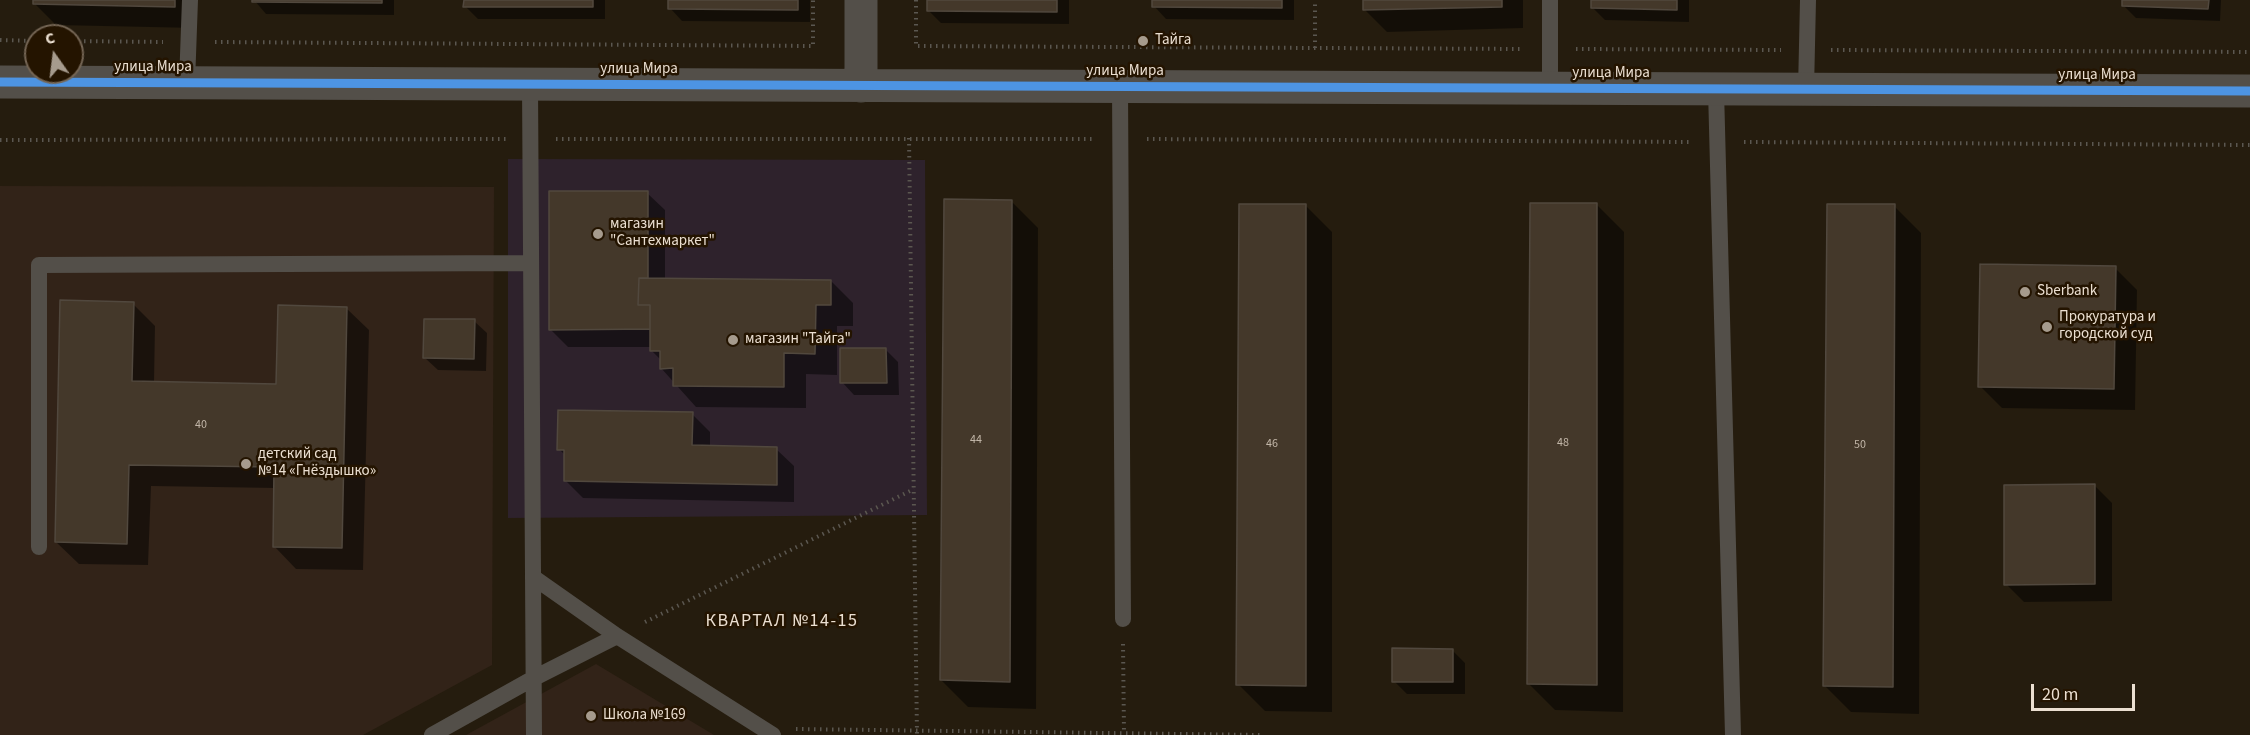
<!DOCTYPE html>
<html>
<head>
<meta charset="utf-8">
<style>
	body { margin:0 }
	#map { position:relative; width:2250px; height:735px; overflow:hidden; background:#251c0e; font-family:"Source Sans 3",sans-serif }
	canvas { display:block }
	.north { position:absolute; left:24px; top:24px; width:60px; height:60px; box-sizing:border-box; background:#241400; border:2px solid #746554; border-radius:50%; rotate:346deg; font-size:16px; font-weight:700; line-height:24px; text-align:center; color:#ebdfd1 }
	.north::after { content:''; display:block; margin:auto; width:21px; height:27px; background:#a69b8d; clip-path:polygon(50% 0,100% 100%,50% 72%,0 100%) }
	.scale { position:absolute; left:2031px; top:684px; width:104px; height:27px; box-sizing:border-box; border:3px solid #ebdfd1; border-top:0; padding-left:8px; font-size:18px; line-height:21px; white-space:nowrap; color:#ebdfd1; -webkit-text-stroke:4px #241400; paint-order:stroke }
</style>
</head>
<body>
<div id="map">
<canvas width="2250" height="735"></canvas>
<div class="north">С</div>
<div class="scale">20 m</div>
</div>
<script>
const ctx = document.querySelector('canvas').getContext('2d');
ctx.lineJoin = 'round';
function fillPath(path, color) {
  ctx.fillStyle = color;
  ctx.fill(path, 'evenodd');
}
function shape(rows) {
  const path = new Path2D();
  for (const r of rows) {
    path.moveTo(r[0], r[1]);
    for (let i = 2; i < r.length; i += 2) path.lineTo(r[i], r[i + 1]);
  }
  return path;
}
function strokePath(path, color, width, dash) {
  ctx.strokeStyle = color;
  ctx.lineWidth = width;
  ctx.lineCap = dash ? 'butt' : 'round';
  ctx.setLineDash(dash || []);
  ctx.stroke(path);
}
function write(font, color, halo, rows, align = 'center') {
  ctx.font = font + ' "Source Sans 3",sans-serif';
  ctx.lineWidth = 5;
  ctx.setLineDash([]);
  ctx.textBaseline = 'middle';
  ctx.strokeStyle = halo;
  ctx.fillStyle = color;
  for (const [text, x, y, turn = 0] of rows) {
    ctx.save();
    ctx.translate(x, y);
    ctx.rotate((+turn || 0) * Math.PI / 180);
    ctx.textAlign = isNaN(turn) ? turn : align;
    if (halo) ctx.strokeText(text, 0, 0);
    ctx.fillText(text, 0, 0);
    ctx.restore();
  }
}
fillPath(shape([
	[508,159,925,160,927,515,508,518]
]), '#2e222c');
fillPath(shape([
	[0,186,494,187,492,665,363,735,0,735],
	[596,664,714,735,466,735]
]), '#322318');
fillPath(shape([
	[34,0,197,0,196,28,56,25,34,3],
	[254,0,394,0,394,15,266,14],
	[465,0,605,0,605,19,478,19,465,6],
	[670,0,810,0,810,22,682,21,670,8],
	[929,0,1069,0,1069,24,941,23,929,11],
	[1154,0,1294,0,1294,20,1166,19,1154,6],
	[1365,0,1523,0,1523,28,1387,32,1365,10],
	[1592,0,1689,0,1689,22,1605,20,1592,7],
	[2124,0,2221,0,2220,21,2136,18,2124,6],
	[647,193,665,210,665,280,831,281,853,303,853,326,837,326,837,375,806,374,806,408,696,407,661,368,661,360,651,350,651,347,568,347,550,329],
	[1011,201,1038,228,1036,709,968,707,941,680],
	[1305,205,1332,232,1332,712,1265,711,1238,684],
	[1597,205,1624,232,1623,712,1555,710,1528,683],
	[1894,206,1921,233,1919,714,1851,712,1824,685],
	[2115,268,2137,290,2135,410,2002,408,1980,386],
	[133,304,155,326,154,383,278,386,346,308,369,330,363,570,296,569,274,546,275,488,151,486,148,565,79,564,56,542],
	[474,321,487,333,486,371,438,370,425,358],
	[886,350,898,362,899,395,854,395,842,382],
	[692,414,710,432,710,447,776,449,794,466,794,502,583,498,565,480,566,456,559,449],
	[2094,485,2112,503,2112,601,2024,602,2006,584],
	[1452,650,1465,663,1465,694,1407,694,1394,681]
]), '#0007');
const building = shape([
	[33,0,175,0,175,7,33,4,33,0],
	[252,0,382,0,382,3,252,2,252,0],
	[464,0,593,0,593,7,463,7,464,0],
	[668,0,798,0,798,10,668,9,668,0],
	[927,0,1057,0,1057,12,927,11,927,0],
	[1152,0,1282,0,1282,8,1152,7,1152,0],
	[1363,0,1502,0,1502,7,1363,10,1363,0],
	[1591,0,1677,0,1677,10,1591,8,1591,0],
	[2122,0,2209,0,2208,9,2122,6,2122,0],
	[549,191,648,191,648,278,639,278,638,305,650,305,650,329,549,330,549,191],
	[944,199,1012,200,1010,682,940,680,944,199],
	[1530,203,1597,203,1597,685,1527,684,1530,203],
	[1239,204,1306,204,1306,686,1236,685,1239,204],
	[1827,204,1895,204,1893,687,1823,686,1827,204],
	[1980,264,2116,266,2114,389,1978,387,1980,264],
	[639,278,831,280,831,305,816,305,815,354,784,353,784,387,673,386,673,368,660,369,660,351,650,351,650,305,638,305,639,278],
	[60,300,134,302,132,381,276,384,278,305,347,307,342,548,273,547,274,467,129,465,127,544,55,542,60,300],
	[424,319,475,319,474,359,423,358,424,319],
	[840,348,886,348,887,383,840,383,840,348],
	[558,410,693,412,692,445,777,447,777,485,564,481,564,450,557,450,558,410],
	[2095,484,2095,584,2004,585,2004,485,2095,484],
	[1392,648,1453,649,1453,682,1392,682,1392,648]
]);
fillPath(building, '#44382a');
strokePath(building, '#51483e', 1.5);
strokePath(shape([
	[916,0,916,46,1523,49],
	[0,40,36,41],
	[72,41,163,42],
	[215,42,813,46,813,0],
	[1315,48,1315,0],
	[1576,49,1781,50],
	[1831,50,2250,52],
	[909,138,917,735],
	[556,139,1094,139],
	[1147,139,1691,142],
	[0,140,506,139],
	[1744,142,2250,145],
	[645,622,914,489],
	[1123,644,1124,733],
	[796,729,1260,735]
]), '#5b5750', 4, [1.5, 4.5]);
strokePath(shape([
	[187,83,190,0],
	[530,85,534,735],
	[1120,87,1123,619],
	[1550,89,1550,0],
	[1716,90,1733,735],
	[1806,90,1808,0],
	[39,547,39,265,531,263],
	[533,577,617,636,773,735],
	[432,735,534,678,617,636]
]), '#534f49', 16);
strokePath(shape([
	[0,82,2250,91],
	[861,86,861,0]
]), '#534f49', 33);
strokePath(shape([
	[0,82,2250,91]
]), '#4d94e3', 9);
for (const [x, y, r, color] of [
	[1143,41,6,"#a69b8d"],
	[598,234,6,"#a69b8d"],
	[2025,292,6,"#a69b8d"],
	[2047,327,6,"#a69b8d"],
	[733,340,6,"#a69b8d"],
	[246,464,6,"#a69b8d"],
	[591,716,6,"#a69b8d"]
]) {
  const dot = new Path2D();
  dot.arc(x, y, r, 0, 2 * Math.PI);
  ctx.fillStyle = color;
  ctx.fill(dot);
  strokePath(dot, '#241400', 2);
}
write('12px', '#c1b5a7', null, [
	["40",201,425],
	["44",976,440],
	["48",1563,443],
	["46",1272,444],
	["50",1860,445]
]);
write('15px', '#ebdfd1', '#241400', [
	["Тайга",1155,41],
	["магазин",610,225],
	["\"Сантехмаркет\"",610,242],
	["Sberbank",2037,292],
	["Прокуратура и",2059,318],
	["городской суд",2059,335],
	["магазин \"Тайга\"",745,340],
	["детский сад",258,455],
	["№14 «Гнёздышко»",258,472],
	["Школа №169",603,716]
], 'left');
write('15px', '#ebdfd1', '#241400', [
	["улица Мира",153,68],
	["улица Мира",639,70],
	["улица Мира",1125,72],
	["улица Мира",1611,74],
	["улица Мира",2097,76]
]);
ctx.letterSpacing = '1.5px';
write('18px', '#ebdfd1', '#241400', [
	["КВАРТАЛ №14-15",782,622]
]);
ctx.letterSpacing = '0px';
</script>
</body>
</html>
